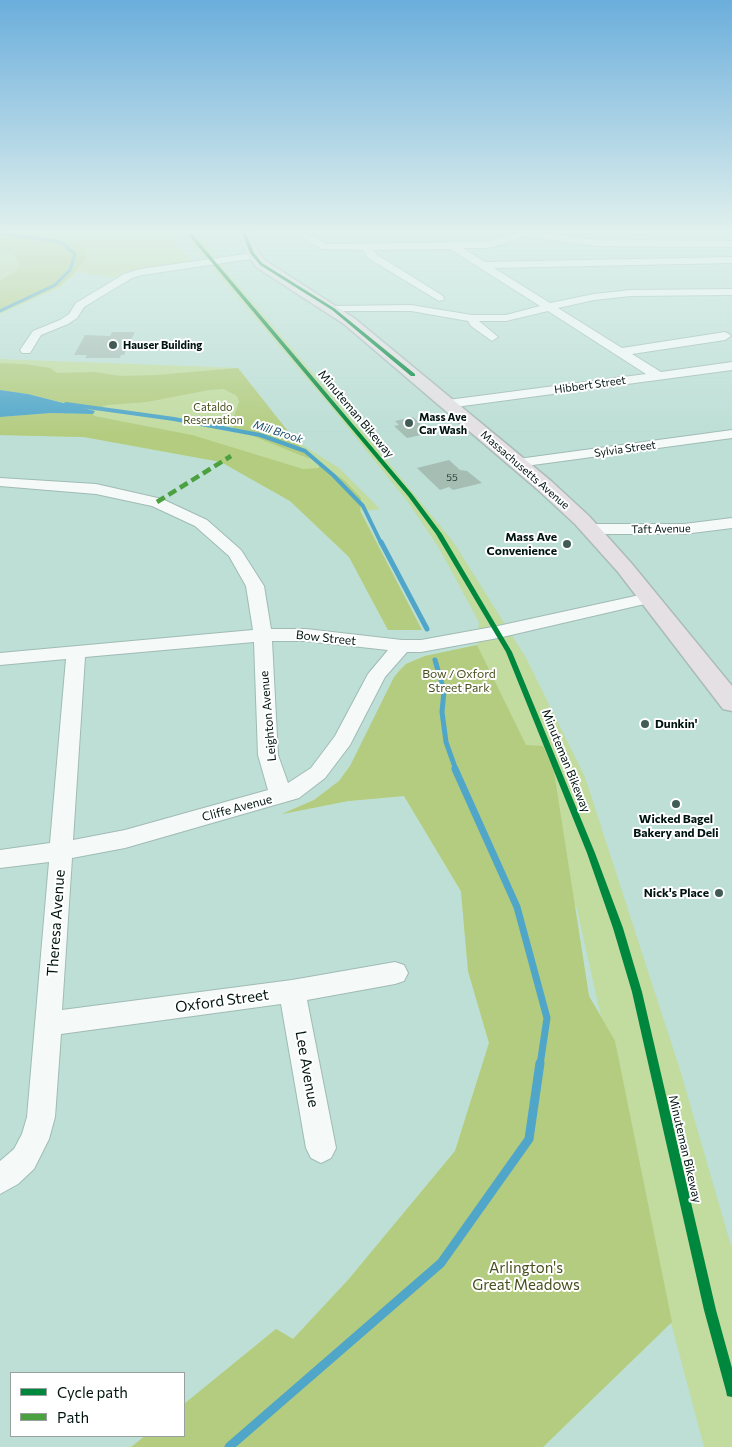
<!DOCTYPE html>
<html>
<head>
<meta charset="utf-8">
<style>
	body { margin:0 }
	#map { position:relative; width:732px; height:1447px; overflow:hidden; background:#bddfd6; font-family:Commissioner,sans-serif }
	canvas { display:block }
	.legend { position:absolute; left:10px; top:1372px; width:175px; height:65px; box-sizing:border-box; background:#fff; border:1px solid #99a19f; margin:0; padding:6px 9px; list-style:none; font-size:15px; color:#001510 }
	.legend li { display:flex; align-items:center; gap:10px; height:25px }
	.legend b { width:25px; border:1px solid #99a19f }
</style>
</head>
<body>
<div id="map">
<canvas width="732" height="1447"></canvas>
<ul class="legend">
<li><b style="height:6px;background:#00873e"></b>Cycle path</li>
<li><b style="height:6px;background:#4ba03f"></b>Path</li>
</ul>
</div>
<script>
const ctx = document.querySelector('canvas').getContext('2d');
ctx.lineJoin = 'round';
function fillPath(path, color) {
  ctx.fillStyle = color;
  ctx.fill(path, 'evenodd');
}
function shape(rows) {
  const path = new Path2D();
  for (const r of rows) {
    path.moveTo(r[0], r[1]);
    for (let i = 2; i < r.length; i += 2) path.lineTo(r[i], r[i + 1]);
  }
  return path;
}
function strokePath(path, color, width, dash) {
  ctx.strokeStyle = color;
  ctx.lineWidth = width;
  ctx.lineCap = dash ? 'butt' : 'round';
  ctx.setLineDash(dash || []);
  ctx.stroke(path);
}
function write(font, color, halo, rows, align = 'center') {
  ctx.font = font + ' Commissioner,sans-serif';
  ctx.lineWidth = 4;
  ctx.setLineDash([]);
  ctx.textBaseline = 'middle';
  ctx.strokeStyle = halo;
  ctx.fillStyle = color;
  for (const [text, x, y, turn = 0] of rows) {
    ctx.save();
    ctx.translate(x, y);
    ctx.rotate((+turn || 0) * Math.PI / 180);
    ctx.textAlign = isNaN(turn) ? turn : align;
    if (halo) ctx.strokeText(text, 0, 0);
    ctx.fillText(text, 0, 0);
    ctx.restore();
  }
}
fillPath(shape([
	[0,233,171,233,175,238,171,238,192,262,127,271,115,278,78,272,59,288,0,314],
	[183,233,198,233,227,272,378,450,454,543,526,658,585,777,681,1073,732,1249,732,1447,704,1447,671,1323,543,1447,131,1447,145,1436,184,1436,184,1404,276,1329,293,1339,348,1280,455,1151,489,1043,468,971,461,892,404,796,348,801,282,814,314,800,339,781,350,766,399,670,406,664,425,656,477,645,479,649,477,643,479,622,439,548,408,502,332,408],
	[575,906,577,909,601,1017,589,996],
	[0,359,238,368,291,438,339,468,380,509,361,511,422,630,388,630,349,557,290,501,221,462,84,437,0,435]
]), '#c2db9f');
fillPath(shape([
	[0,233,13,233,77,244,85,250,86,258,77,270,60,286,0,313,0,281,17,270,20,263,15,256,0,249],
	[0,363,25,364,50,368,57,373,94,372,120,376,156,375,238,368,310,459,233,428,232,422,239,402,237,396,224,389,209,390,147,402,107,405,95,410,28,394,0,390],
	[51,413,93,414,94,416,192,435,303,469,319,468,319,464,344,480,361,498,360,511,422,630,388,630,349,557,290,501,221,462,84,437,0,435,0,417],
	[477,645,526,745,543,746,554,772,589,996,615,1041,672,1322,543,1447,131,1447,145,1436,184,1436,184,1404,276,1329,293,1339,348,1280,455,1151,489,1043,468,971,461,891,404,796,348,801,282,814,314,800,339,781,350,766,394,677,406,664,425,656]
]), '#b3cc7f');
fillPath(shape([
	[0,390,28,394,95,411,93,414,51,413,0,417]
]), '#50a6c9');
strokePath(shape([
	[0,233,61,242,75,254,70,270,55,285,0,311]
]), '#50a6c9', 3);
strokePath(shape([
	[66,404,174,419,260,435,305,451,333,475,363,506,381,543]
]), '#50a6c9', 4);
strokePath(shape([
	[381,542,427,629],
	[435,660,444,691,442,712,446,742,456,770]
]), '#50a6c9', 5);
strokePath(shape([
	[455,769,517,907,547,1018,540,1065]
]), '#50a6c9', 7);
strokePath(shape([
	[229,1447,441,1263,529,1139,540,1063]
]), '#50a6c9', 9);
fillPath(shape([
	[112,332,135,332,124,355,121,355,120,358,85,358,87,355,74,355,85,335,110,336],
	[413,417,431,433,407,438,394,426,399,425,395,421],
	[449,460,460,470,467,471,482,483,453,490,449,487,440,490,417,468]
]), '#a5bdb3');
const minor = shape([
	[295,233,307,233,327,244,487,242,513,233,543,233,597,240,732,241,732,247,597,246,522,236,504,244,487,248,463,248,485,262,732,257,732,263,494,268,550,303,594,294,631,290,732,289,732,295,631,296,594,300,558,308,622,348,725,332,729,334,731,336,725,340,632,354,661,372,732,362,732,370,448,408,443,407,441,404,443,401,448,400,646,374,548,311,506,321,479,321,498,337,492,341,471,326,468,321,411,311,329,311,327,309,333,306,411,305,472,315,506,315,540,306,450,249,373,250,376,254,443,296,444,298,443,300,439,301,368,258,363,250,322,249,295,233],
	[253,253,258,256,257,258,142,275,132,278,84,307,77,318,68,324,41,335,30,353,22,353,20,350,33,331,60,320,69,314,76,303,124,274,140,269,253,253],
	[732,430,732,438,518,467,513,466,511,463,513,460,518,459,732,430],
	[0,478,96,484,162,499,207,520,241,550,264,586,271,629,306,629,402,640,421,640,498,626,649,593,655,594,658,598,655,602,649,603,498,638,421,652,407,652,385,677,350,745,325,778,299,798,125,848,72,858,62,1010,292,980,395,962,404,965,408,973,404,981,395,984,307,1000,336,1148,331,1158,321,1163,311,1158,306,1148,281,1004,61,1034,55,1117,49,1139,34,1169,18,1184,0,1194,0,1161,14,1149,22,1134,27,1117,49,862,0,868,0,850,50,843,66,659,0,665,0,653,253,630,246,586,229,556,195,526,152,506,96,494,0,486,0,478],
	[272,641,306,641,388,650,368,674,335,736,311,768,288,783,278,755,272,641],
	[254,642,258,755,268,790,125,830,73,840,85,657,254,642],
	[732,518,732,528,684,534,590,534,584,532,582,529,584,526,590,524,684,524,732,518]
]);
const major = shape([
	[238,233,250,233,258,252,266,261,354,318,551,481,589,516,632,564,732,686,732,711,723,709,618,572,575,524,537,489,344,324,256,267,246,253,238,233]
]);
strokePath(minor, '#a0bbb4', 2);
strokePath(major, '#abbcb8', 3);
fillPath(minor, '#f5faf9');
fillPath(major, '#e4e0e3');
strokePath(shape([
	[157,502,231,456]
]), '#4ba03f', 4.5, [9, 4.5]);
fillPath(shape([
	[187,233,191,233,412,494,442,534,512,652,595,853,623,928,642,992,716,1310,732,1368,732,1397,727,1396,726,1391,704,1310,632,992,613,928,587,853,506,652,436,534,408,496,187,233],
	[242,233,246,233,254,253,262,263,334,308,415,374,415,376,411,376,332,310,260,265,250,253,242,233]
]), '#00873e');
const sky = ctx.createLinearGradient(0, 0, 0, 436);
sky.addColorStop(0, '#6baedc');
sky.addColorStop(0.53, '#e1f1ed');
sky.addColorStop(1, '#e1f1ed00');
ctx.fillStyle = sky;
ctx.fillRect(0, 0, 732, 436);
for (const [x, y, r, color] of [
	[113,345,5,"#425c55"],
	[409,423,5,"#425c55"],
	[567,544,5,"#425c55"],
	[645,724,5,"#425c55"],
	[676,804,5,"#425c55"],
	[719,893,5,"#425c55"]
]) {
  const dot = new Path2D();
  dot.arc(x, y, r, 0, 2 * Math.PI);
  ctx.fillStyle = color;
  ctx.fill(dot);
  strokePath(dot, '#fff', 2);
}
write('10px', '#293f39', null, [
	["55",452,478]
]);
write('bold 11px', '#001510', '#fff', [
	["Hauser Building",123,345],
	["Mass Ave",419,417],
	["Car Wash",419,430]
], 'left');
write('11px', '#001510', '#fff', [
	["Hibbert Street",590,385,-8],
	["Sylvia Street",625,449,-8],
	["Massachusetts Avenue",525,470,41],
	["Taft Avenue",661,529,-1]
]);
write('11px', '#474f1c', '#fff', [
	["Cataldo",213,407],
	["Reservation",213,420]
]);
write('italic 11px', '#174d69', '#fff', [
	["Mill Brook",278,432,18]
]);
write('12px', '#001510', '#fff', [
	["Minuteman Bikeway",356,414,50],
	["Bow Street",326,638,6],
	["Leighton Avenue",268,716,-95],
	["Minuteman Bikeway",566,761,68],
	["Cliffe Avenue",237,808,-15],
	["Minuteman Bikeway",685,1149,77]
]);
write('bold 12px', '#001510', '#fff', [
	["Mass Ave",557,537],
	["Convenience",557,551],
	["Dunkin'",655,724,"left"],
	["Wicked Bagel",676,819,"center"],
	["Bakery and Deli",676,833,"center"],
	["Nick's Place",709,893]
], 'right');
write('12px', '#474f1c', '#fff', [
	["Bow / Oxford",459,674],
	["Street Park",459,688]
]);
write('15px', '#001510', '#fff', [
	["Theresa Avenue",56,923,-86],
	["Oxford Street",222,1001,-8],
	["Lee Avenue",307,1069,80]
]);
write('15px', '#474f1c', '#fff', [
	["Arlington's",526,1268],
	["Great Meadows",526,1285]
]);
</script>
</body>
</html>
